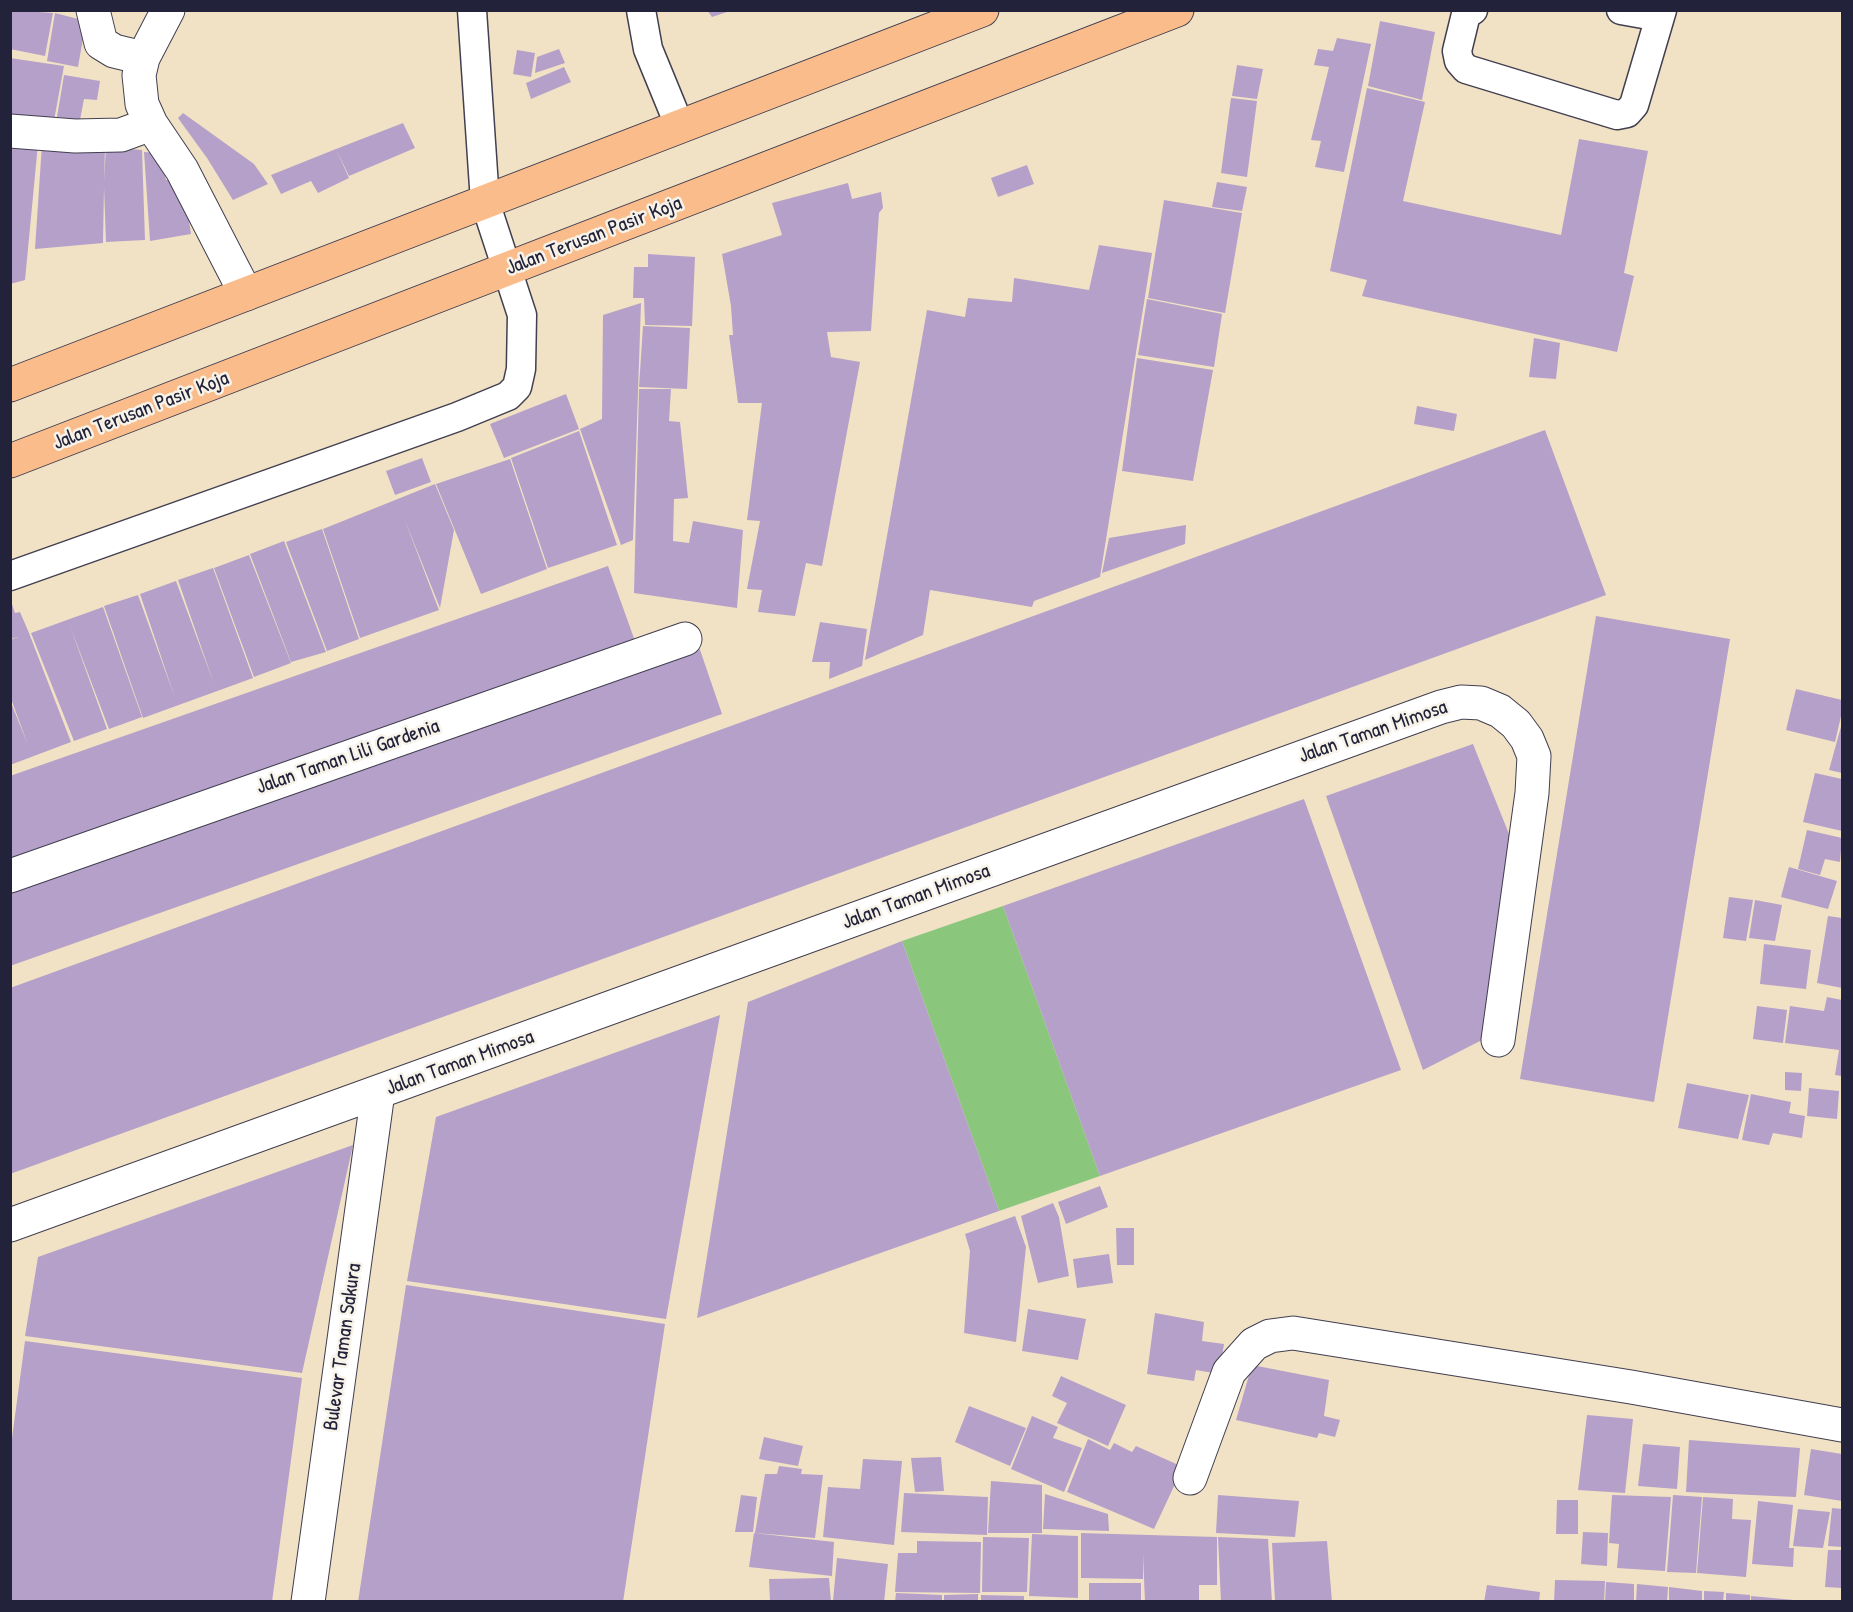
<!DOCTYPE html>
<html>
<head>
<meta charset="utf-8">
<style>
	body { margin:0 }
	#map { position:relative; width:1853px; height:1612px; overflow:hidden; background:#f1e2c5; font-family:"Patrick Hand",sans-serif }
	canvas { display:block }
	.frame { position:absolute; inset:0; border:12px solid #22223b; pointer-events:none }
</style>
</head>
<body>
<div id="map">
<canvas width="1853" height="1612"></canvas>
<div class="frame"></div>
</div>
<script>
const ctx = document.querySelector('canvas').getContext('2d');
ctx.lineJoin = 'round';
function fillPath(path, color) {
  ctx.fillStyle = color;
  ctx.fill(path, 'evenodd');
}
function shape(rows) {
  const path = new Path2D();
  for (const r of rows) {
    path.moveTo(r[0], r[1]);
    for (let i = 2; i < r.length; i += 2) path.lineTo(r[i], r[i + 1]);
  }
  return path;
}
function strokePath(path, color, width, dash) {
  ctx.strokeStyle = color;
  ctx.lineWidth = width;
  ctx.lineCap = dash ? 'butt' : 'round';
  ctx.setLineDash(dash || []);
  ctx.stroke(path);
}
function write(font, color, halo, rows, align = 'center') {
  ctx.font = font + ' "Patrick Hand",sans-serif';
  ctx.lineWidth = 5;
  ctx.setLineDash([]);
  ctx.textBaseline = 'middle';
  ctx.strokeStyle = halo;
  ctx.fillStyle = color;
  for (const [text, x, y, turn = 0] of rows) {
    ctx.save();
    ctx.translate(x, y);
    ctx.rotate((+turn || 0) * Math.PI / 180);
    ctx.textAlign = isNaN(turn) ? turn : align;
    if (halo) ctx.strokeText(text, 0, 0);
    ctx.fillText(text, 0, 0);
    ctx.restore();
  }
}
fillPath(shape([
	[1003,906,1100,1176,999,1211,902,941]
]), '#8ac77d');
fillPath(shape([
	[10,10,53,13,45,56,10,49],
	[707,10,730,10,730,11,712,17],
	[55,13,86,21,78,67,47,61],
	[1380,21,1435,32,1422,100,1368,86],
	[1337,38,1371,44,1344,172,1315,167,1321,141,1311,140,1329,67,1314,65,1318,49,1333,51],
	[559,49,565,63,535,73,537,57],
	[517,50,535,53,531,77,513,74],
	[10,58,64,66,53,126,10,121],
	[1237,65,1263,69,1257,99,1232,96],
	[564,67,571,82,531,99,526,83],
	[64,75,100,81,97,100,84,99,80,120,57,117],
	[1367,88,1425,102,1403,201,1561,235,1579,139,1648,151,1624,273,1634,276,1617,352,1362,296,1367,280,1330,271],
	[1231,98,1257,101,1247,177,1221,173],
	[183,113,254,164,268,184,233,200,207,158,178,118],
	[403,123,415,148,349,176,336,149],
	[10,140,38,144,25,280,10,284],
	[42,144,105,148,104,182,106,147,142,150,145,240,106,242,104,187,103,243,35,249],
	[336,149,349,178,318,193,311,181,281,194,271,175],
	[144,152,160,153,166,180,183,180,191,234,150,241],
	[1027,165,1034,184,998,197,991,178],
	[1217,182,1247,187,1242,211,1212,207],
	[848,183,852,199,881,192,883,208,879,213,871,331,827,332,831,357,860,362,822,566,806,563,795,616,758,612,762,590,747,589,760,521,747,520,762,403,738,403,729,335,733,335,731,306,722,254,782,235,772,203],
	[1164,200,1242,213,1225,313,1148,298],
	[1099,245,1152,253,1100,577,1034,601,1032,607,930,590,923,635,865,660,927,310,965,317,968,298,1012,302,1014,278,1089,290],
	[648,254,695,257,692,326,645,325,644,298,633,298,634,267,648,267],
	[1147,299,1222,314,1214,367,1138,355],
	[641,303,633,540,621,545,580,429,602,419,603,315],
	[643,326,690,328,687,389,639,387],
	[1534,338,1560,343,1556,379,1529,377],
	[1137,358,1213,370,1193,481,1122,471],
	[639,389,671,389,669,421,680,422,688,498,674,499,673,541,689,543,693,521,743,530,737,608,634,593],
	[566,394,579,429,504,458,490,424],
	[1417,406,1457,414,1454,431,1414,424],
	[1545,430,1606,595,10,1174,10,988],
	[579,431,617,545,548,568,511,458],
	[422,458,431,482,395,495,386,471],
	[510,459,547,569,481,594,436,484],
	[435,484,454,530,440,608,404,518,439,610,360,638,323,529],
	[1186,525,1185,544,1102,573,1109,538],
	[322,529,359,639,327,651,286,542],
	[284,541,326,652,291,662,250,554],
	[249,555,291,663,254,677,214,568],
	[608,566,635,641,10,861,10,776],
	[213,568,253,678,143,718,104,606,138,595,175,698,140,594,176,581,214,684,178,580],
	[11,601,15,613,20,612,29,633,71,742,10,765,10,700,28,745,10,696,10,640,18,637,10,639],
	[103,607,142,717,109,729,70,626,107,729,74,741,31,633],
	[1596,616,1730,639,1654,1102,1520,1079],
	[820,622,867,629,862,666,829,679,830,662,812,662],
	[698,644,722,714,10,966,10,888],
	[1796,689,1842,700,1842,712,1835,742,1786,730],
	[1842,723,1842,773,1829,770],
	[1473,744,1511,839,1486,1038,1423,1070,1326,796],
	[1815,773,1842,779,1842,831,1803,822],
	[1304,799,1401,1070,1100,1176,1003,906],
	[1807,830,1842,838,1840,862,1825,859,1820,875,1798,869],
	[1789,867,1837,881,1828,909,1781,897],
	[1729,897,1753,900,1746,941,1723,938],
	[1755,900,1782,905,1775,941,1749,938],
	[1828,916,1842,918,1842,988,1817,983],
	[902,941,999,1211,697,1318,748,1002],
	[1764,944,1811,950,1806,989,1760,984],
	[1827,997,1842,1000,1842,1076,1835,1075,1839,1050,1785,1043,1790,1006,1824,1011],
	[1757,1006,1787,1010,1783,1043,1753,1039],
	[720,1015,666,1319,407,1281,436,1117],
	[1785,1072,1802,1073,1801,1091,1785,1090],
	[1687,1083,1749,1095,1738,1139,1678,1128],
	[1809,1088,1839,1091,1837,1119,1807,1116],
	[1751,1094,1791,1102,1789,1113,1805,1116,1802,1138,1773,1133,1769,1145,1742,1140],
	[353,1145,302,1373,25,1336,38,1257],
	[1100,1186,1108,1207,1066,1224,1058,1202],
	[1053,1203,1059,1217,1069,1276,1038,1283,1021,1216],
	[1015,1216,1026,1247,1016,1342,964,1333,970,1251,965,1234],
	[1116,1228,1134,1228,1134,1265,1117,1265],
	[1109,1254,1113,1283,1077,1288,1073,1259],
	[406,1285,665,1324,623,1602,358,1602],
	[1028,1309,1086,1319,1078,1360,1022,1351],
	[1155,1313,1204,1322,1202,1341,1224,1344,1219,1374,1196,1370,1194,1381,1147,1374],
	[25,1341,302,1378,272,1602,10,1602,10,1453],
	[1252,1365,1329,1380,1324,1416,1340,1420,1335,1437,1319,1433,1317,1438,1236,1420],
	[1061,1376,1126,1405,1108,1446,1057,1423,1067,1403,1052,1396],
	[969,1406,1026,1428,1010,1466,955,1442],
	[1587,1415,1633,1419,1625,1493,1578,1490],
	[1032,1416,1058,1427,1053,1438,1082,1448,1064,1492,1011,1469],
	[764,1437,803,1446,798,1466,759,1459],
	[1088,1439,1110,1450,1114,1443,1132,1452,1136,1446,1183,1467,1154,1529,1067,1492],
	[1689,1440,1800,1448,1796,1497,1686,1492],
	[1643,1444,1680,1447,1677,1489,1638,1486],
	[1811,1449,1842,1454,1842,1501,1804,1495],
	[941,1457,944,1491,915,1492,911,1458],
	[863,1459,902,1461,894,1545,823,1537,828,1487,860,1489],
	[779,1466,802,1469,801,1474,823,1475,815,1538,755,1533,765,1474,777,1474],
	[991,1481,1042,1485,1042,1533,988,1533],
	[904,1493,988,1497,987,1535,901,1532],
	[1045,1494,1108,1514,1109,1531,1043,1529],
	[741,1495,757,1497,753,1532,735,1532],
	[1218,1495,1299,1501,1295,1537,1216,1533],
	[1612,1495,1671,1497,1665,1571,1617,1568,1619,1544,1609,1543],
	[1673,1495,1702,1497,1696,1573,1667,1572],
	[1703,1497,1733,1499,1732,1519,1751,1520,1746,1577,1697,1573],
	[1557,1500,1578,1500,1578,1534,1556,1534],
	[1758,1501,1793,1505,1789,1548,1794,1548,1793,1567,1752,1564],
	[1832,1508,1842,1509,1842,1547,1828,1546],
	[1798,1509,1830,1512,1823,1548,1793,1546],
	[1583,1532,1608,1533,1607,1566,1581,1564],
	[754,1533,834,1542,832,1576,749,1567],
	[1081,1533,1217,1537,1217,1585,1199,1585,1199,1602,1145,1602,1143,1554,1143,1579,1081,1578],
	[1032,1534,1078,1536,1078,1598,1029,1596],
	[983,1537,1029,1538,1027,1592,982,1592],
	[1218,1537,1268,1539,1272,1602,1221,1602],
	[917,1541,981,1542,980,1593,895,1592,898,1553,917,1553],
	[1327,1541,1332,1602,1275,1602,1272,1543],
	[1828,1550,1842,1550,1842,1588,1825,1587],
	[837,1558,888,1564,884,1602,833,1601],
	[829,1578,831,1602,770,1602,769,1579],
	[1555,1580,1605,1581,1604,1602,1554,1602],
	[1606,1582,1634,1584,1634,1602,1605,1602],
	[1089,1583,1141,1583,1141,1602,1089,1602],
	[1637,1584,1668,1587,1667,1602,1636,1602],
	[1487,1585,1540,1592,1539,1602,1484,1602],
	[1669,1587,1702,1591,1702,1602,1669,1602],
	[1704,1591,1724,1592,1723,1602,1704,1602],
	[896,1593,942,1595,942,1602,895,1602],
	[1726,1593,1750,1595,1750,1602,1726,1602],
	[978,1594,978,1602,944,1602,944,1595],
	[981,1595,1024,1596,1024,1602,981,1602],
	[1751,1596,1794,1600,1794,1602,1751,1602]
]), '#b5a0c9');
const lane = shape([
	[641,10,648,49,680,127],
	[1473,10,1466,14,1457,51,1459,61,1466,69,1617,115,1627,113,1634,105,1662,10],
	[1621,10,1660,17],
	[10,576,457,417,508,396,517,387,521,369,522,315,485,202,472,10]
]);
const street = shape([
	[93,10,101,43,114,51,143,58],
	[168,10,143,58,139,75,142,104,151,124,182,170,246,294],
	[10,131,75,136,121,135,151,124],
	[10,876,685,639],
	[10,1225,1441,707,1461,702,1481,703,1500,711,1516,724,1527,739,1534,756,1532,793,1498,1040],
	[1190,1478,1229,1372,1254,1344,1270,1336,1293,1333,1631,1387,1842,1425],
	[308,1602,378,1092]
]);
const primary = shape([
	[10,385,982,10],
	[10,461,1177,10]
]);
strokePath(lane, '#413f50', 31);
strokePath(street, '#413f50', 35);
strokePath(primary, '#413f50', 35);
strokePath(lane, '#fff', 28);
strokePath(street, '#fff', 33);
strokePath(primary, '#fabc8b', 33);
write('21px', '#22223b', '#f7f3e8', [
	["Jalan Terusan Pasir Koja",594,236,-21],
	["Jalan Terusan Pasir Koja",141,411,-21],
	["Jalan Taman Mimosa",1373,732,-19],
	["Jalan Taman Lili Gardenia",348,757,-19],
	["Jalan Taman Mimosa",916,897,-20],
	["Jalan Taman Mimosa",460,1063,-20],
	["Bulevar Taman Sakura",343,1347,-82]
]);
</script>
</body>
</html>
